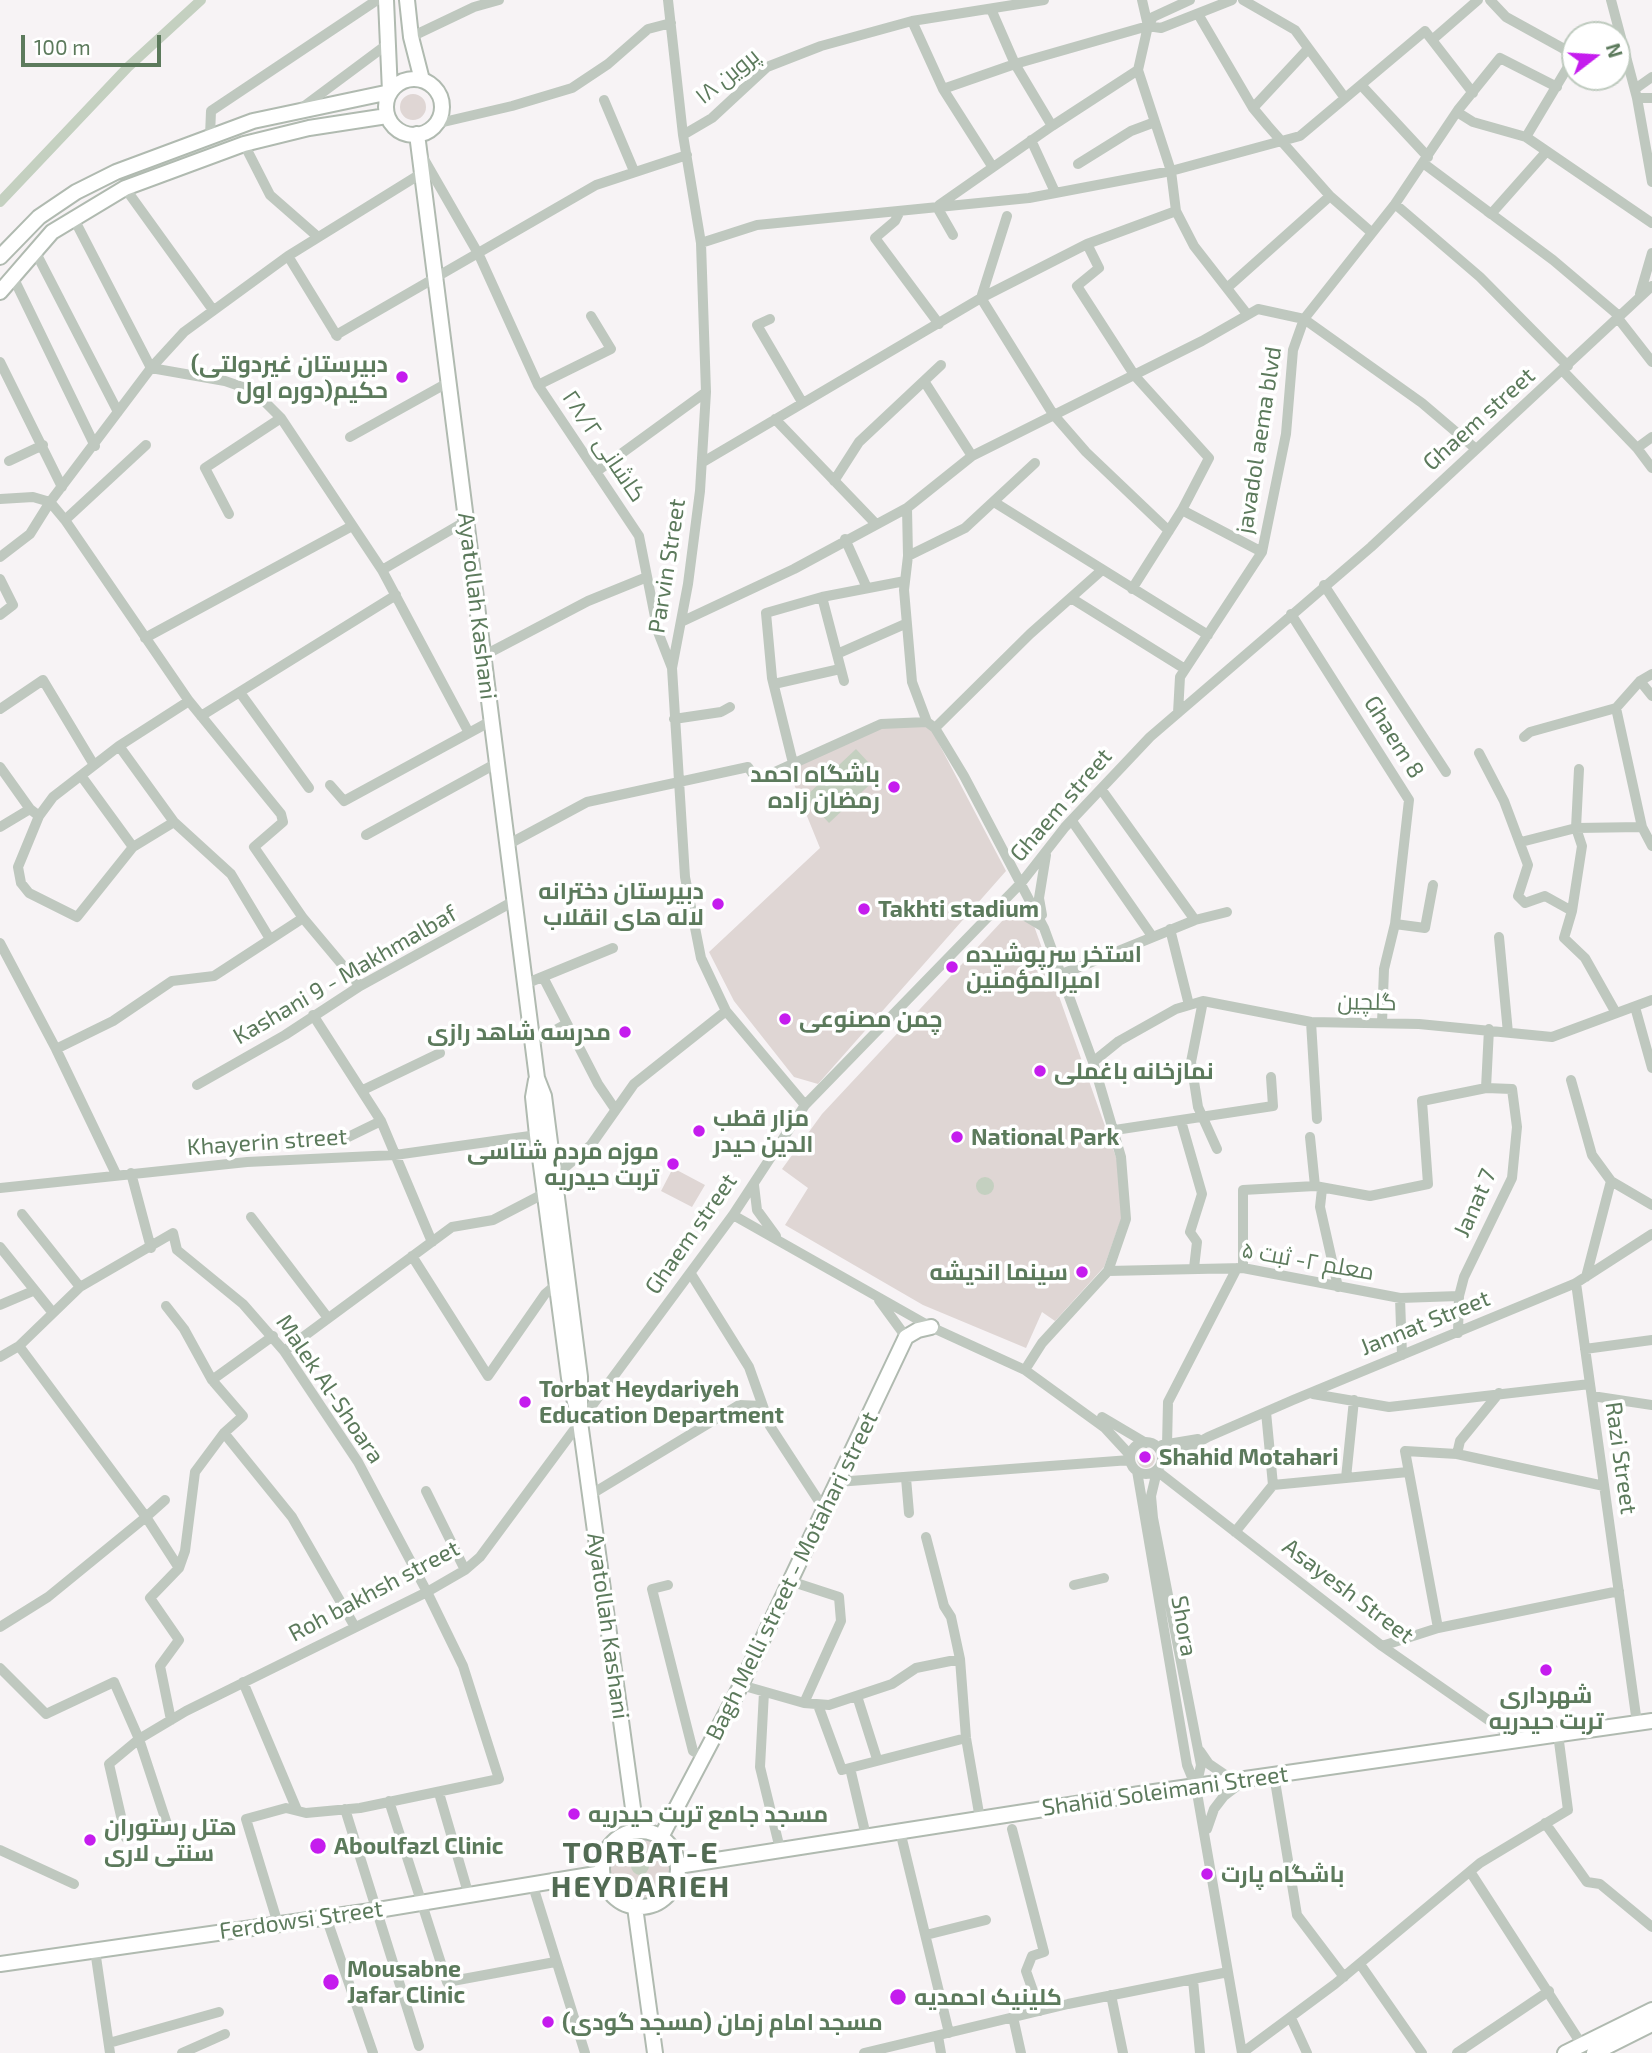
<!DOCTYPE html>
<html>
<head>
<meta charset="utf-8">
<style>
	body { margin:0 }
	#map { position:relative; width:1652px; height:2053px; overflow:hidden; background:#f7f3f5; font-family:"Exo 2",sans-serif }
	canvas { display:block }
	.north { position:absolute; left:1561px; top:21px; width:70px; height:70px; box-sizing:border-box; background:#fff; border:2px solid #becabe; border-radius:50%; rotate:73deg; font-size:19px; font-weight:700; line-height:28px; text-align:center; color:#5c7a5c }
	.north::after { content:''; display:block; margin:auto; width:24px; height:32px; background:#c51cee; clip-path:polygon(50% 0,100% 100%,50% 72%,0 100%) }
	.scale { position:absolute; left:21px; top:35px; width:140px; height:32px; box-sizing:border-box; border:4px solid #5c7a5c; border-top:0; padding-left:9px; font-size:21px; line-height:24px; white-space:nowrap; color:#5c7a5c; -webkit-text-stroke:5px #fff; paint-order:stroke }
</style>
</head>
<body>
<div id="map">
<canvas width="1652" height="2053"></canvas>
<div class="north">N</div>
<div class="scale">100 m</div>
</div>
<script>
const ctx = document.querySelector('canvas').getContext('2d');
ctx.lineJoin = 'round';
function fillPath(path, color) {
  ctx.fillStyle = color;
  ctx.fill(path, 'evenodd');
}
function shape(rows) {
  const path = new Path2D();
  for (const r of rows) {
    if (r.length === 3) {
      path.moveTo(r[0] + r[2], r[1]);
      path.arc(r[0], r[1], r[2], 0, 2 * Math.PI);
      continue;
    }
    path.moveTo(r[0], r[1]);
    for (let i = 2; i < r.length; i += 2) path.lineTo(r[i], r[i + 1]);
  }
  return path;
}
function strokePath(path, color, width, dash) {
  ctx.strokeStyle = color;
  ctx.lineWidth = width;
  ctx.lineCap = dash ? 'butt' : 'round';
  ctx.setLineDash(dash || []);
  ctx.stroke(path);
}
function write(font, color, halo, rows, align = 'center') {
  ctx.font = font + ' "Exo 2",Cairo,sans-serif';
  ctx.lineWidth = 7;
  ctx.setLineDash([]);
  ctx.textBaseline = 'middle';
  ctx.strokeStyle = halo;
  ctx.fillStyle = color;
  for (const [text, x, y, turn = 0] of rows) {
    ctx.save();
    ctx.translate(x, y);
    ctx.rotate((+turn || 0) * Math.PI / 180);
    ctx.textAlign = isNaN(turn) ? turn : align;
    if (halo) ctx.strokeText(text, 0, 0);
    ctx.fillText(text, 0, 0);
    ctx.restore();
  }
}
fillPath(shape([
	[413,107,13],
	[928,723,1006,871,818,1084,794,1077,734,1001,709,952,820,848,787,767,876,728],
	[1018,904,1027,906,1117,1160,1123,1214,1104,1267,1055,1321,1042,1312,1026,1348,923,1305,785,1225,808,1188,782,1169,822,1114],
	[673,1168,705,1185,692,1207,661,1191],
	[1146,1459,9],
	[639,1868,34]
]), '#dfd6d4');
fillPath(shape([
	[856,749,880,775,829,823,805,797],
	[985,1186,9],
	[640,1866,9]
]), '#c4d0c0');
strokePath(shape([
	[0,202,128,67,201,0]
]), '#c4d0c0', 10);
const major = shape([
	[407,0,411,37,422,80],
	[414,107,28],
	[417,134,537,1078,544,1096,580,1377,580,1422],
	[0,257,39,217,76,192,116,172,253,121,390,92,386,0],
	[0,292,52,232,125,188,244,144,309,128,387,116],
	[536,1080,533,1097,537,1135,569,1378,580,1422,636,1830],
	[640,1869,38],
	[661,1837,739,1689,906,1337,918,1330,931,1327],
	[678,1866,1140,1794,1652,1721],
	[635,1907,655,2053],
	[0,1964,378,1910,602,1873],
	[1565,2053,1652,2010],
	[1594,2053,1652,2024]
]);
strokePath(major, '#b0bab0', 18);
strokePath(shape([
	[668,0,683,135,701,243,706,392,700,491,688,584,672,668,685,877,701,958,726,1011,805,1105],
	[1142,0,1148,26,1138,70,1171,171,1176,211,1194,246,1247,314],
	[1243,0,1295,30,1345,98],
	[1490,0,1506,17,1575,55,1526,137],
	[1611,0,1637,98,1652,182],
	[991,9,1015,64,1052,126],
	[1198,14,1253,108,1268,126,1330,196,1371,232],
	[912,21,943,89,992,166],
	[1148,26,1153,17,1190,0],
	[411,37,474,7,499,0],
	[1432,40,1478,0],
	[1361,85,1428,157],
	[943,89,1015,64,1148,26,1161,28,1232,0],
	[1635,89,1652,77],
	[1637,98,1652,98],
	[604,100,634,171],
	[1253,108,1307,50],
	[299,110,389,43],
	[1457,112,1473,122,1526,137,1652,223],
	[435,124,512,106,572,88,608,64,648,29,671,23],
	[683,135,712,118,767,67,821,46,912,21,1044,0],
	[210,136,211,111,377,0],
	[1031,140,1055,192],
	[244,144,270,195,318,237],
	[421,154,479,255,538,385,639,536,658,632,672,668],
	[1423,163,1553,260,1618,315],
	[1078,164,1131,131,1155,122],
	[125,188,213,310],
	[1395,204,1480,277,1568,366],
	[939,205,1052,126,1138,70],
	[937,207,953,235],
	[1487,211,1491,214,1546,152],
	[899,213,895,221,875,238,939,324],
	[73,217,151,368],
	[701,243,757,225,1029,198,1171,171,1300,136,1425,31,1473,93],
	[1087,244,1099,268,1077,286,1135,376,1209,458,1182,510,1132,589],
	[35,251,118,412],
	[288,256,337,336],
	[13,277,95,446],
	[1227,288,1330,196],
	[1640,294,1652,253],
	[981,298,1053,414,1086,452,1169,531],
	[981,298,1007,216],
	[1617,317,1652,362],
	[770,319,757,325,802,402],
	[336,335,596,185,687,155],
	[0,362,62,487],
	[151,368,225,381,254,391,281,418,382,570,469,733],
	[1563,371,1637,448,1652,468],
	[924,381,972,456],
	[538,385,611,349,591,316],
	[775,419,875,523],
	[350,437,449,382],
	[1637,448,1652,437],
	[9,461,43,445],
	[703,462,981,298,1087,244,1176,211],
	[596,472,706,392],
	[834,481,859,442,941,365],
	[0,499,33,497,50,502,65,520,189,701,281,814,283,822,254,847,303,918,360,986],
	[994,502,1208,635],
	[907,508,908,556,904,590,912,682,927,722,935,728,964,776,1044,928,1093,1062,1121,1157,1126,1219,1108,1271,1042,1343,1028,1365],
	[1182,510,1262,552],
	[229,514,205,468,281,418],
	[65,520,146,445],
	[845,539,867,588],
	[908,556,965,528,1035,463],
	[0,557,30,534,50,502,151,368,184,332,288,256,422,173],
	[382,570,466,521],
	[0,579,13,605,0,615],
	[1324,585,1446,772],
	[822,597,844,681],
	[1071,598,1185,669],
	[1291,614,1409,800,1395,924,1384,969,1382,1023],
	[681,622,794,569,907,508,972,456,1202,341,1258,309,1304,319,1422,403,1476,449],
	[145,638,352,526],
	[837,654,905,624],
	[483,656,588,601,647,577],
	[1640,681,1652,696],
	[774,684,840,669],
	[241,694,309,788],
	[189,701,119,746,53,797,39,816,18,867,21,883,29,893,77,917,133,847,174,822,231,874,270,939],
	[1616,708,1642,827,1652,846],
	[0,709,43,680,94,765],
	[1178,713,1180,677,1262,552,1286,434,1293,350,1304,319,1395,204,1458,110,1500,58,1557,87],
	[201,716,396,595],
	[674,719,721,712,730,707],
	[935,728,1030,634,1102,570],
	[1524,737,1530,732,1616,708,1640,681,1652,674],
	[119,746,174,822],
	[1479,753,1504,801,1528,865,1518,896,1525,903,1545,896,1572,911],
	[793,763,772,678,766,613,822,597,905,581],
	[0,767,30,809,39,816],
	[1579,769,1576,828,1582,846,1572,911,1564,938,1585,958,1616,1013],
	[82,777,133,847],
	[330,785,344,801,491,721],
	[1101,789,1195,920],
	[1072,821,1152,936],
	[0,827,30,809],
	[366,835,497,763],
	[1521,842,1576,828,1642,827],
	[507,845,587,802,748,767,757,780,881,724,927,722],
	[993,913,1020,913,1042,926],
	[1042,915,1039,898,1046,855],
	[1395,924,1425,928,1433,885],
	[1170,929,1189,1005],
	[1499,937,1508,1033],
	[0,943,56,1049,116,1174],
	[1062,974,1195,920,1227,912],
	[543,977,598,1084,615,1109],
	[525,984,613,948],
	[1203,1001,1191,1062,1198,1107,1217,1149],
	[1635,1007,1652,1068],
	[313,1015,381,1121,432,1242],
	[1311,1022,1317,1119],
	[532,1043,566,1024],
	[56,1049,113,1021,172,981,214,976,303,918],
	[1093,1062,1119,1041,1176,1009,1203,1001,1311,1022,1419,1024,1552,1037,1652,1000],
	[1571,1080,1592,1155,1611,1181,1652,1205],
	[197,1085,285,1035,360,986,514,901],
	[363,1090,440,1053],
	[1181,1121,1202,1194,1190,1232,1197,1242,1194,1268],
	[1115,1130,1273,1106,1271,1077],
	[1310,1137,1315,1186],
	[340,1141,381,1121],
	[131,1173,151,1248],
	[554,1177,591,1145,634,1084,726,1011],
	[754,1185,757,1210,776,1236],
	[0,1188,247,1162,395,1155,537,1135],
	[1322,1189,1320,1207,1338,1287],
	[22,1214,80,1287],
	[733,1215,931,1327,1025,1370,1105,1428,1129,1454],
	[251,1217,328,1318],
	[0,1247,53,1313],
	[412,1256,488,1376,545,1294,558,1283],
	[1243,1268,1243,1190,1315,1186,1370,1196,1428,1184,1422,1101,1486,1088],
	[1108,1271,1243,1268,1400,1298,1459,1296],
	[691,1274,749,1367,770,1426,824,1509],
	[1586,1277,1611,1181],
	[1576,1283,1637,1723],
	[1400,1298,1402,1355],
	[879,1300,906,1337],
	[0,1305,33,1291],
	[166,1306,184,1329,212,1380],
	[1458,1333,1459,1296,1464,1277,1512,1178,1517,1127,1512,1089,1486,1088,1489,1029],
	[19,1346,146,1517,165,1500],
	[1585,1349,1652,1340],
	[284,1351,452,1227,493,1220,545,1193],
	[0,1357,19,1346,80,1287,173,1233,177,1250,243,1304,284,1351,358,1462,427,1592,463,1666,499,1779,360,1808,306,1813,286,1808,246,1819,278,1924],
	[1313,1394,1389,1407,1590,1384],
	[1592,1396,1652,1405],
	[1266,1412,1273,1485],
	[1102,1417,1146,1443],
	[224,1433,292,1517,355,1627],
	[1146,1458,16],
	[1162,1445,1198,1439],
	[1167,1445,1168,1402,1237,1268],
	[1457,1454,1460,1441,1499,1393],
	[1163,1462,1208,1437,1293,1400,1576,1283,1652,1234],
	[1137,1471,1187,1765,1196,1787,1242,2053,1335,1984,1480,1863,1568,1810,1558,1734],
	[906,1478,909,1513],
	[1346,1478,1354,1400],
	[837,1482,1130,1460],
	[426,1491,465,1570],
	[590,1495,739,1405,762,1406],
	[1235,1532,1273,1485,1408,1472],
	[926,1537,944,1606,951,1617,960,1659,966,1738,980,1819],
	[790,1581,839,1597,841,1621,804,1703],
	[668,1585,652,1589,693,1751,705,1758],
	[1074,1585,1104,1578],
	[0,1627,48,1597,146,1517,179,1568],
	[1438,1628,1405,1451,1457,1454,1604,1486],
	[1382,1646,1438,1628,1619,1591],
	[0,1668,46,1714,114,1682,139,1739,168,1827,126,1838,109,1764,139,1739,186,1711,427,1592,465,1570,480,1557,733,1215,805,1105,1022,882,1065,827,1150,737,1371,547,1652,286],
	[243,1682,297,1810],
	[741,1685,804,1703,829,1705,892,1684,916,1668,960,1659],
	[764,1692,760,1767,780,1849],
	[857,1696,877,1759],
	[818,1705,842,1770,966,1738],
	[171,1720,160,1666,179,1640,150,1598,179,1568,185,1551,195,1472,224,1433,243,1416,212,1380,273,1336],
	[1200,1751,1209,1764,1234,1781],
	[850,1768,866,1836],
	[1274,1775,1297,1915,1344,1977],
	[1196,1787,1201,1765,1153,1518,1151,1496,1157,1471,1382,1646,1517,1740],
	[439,1793,469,1896],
	[389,1801,447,1982,555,1962],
	[345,1809,419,2046],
	[1545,1823,1587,1882,1600,1884,1652,1927],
	[1012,1829,1044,1952,1032,1956,1026,1971,1040,2011],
	[1207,1829,1214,1809,1224,1796,1245,1780],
	[900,1831,949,2033],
	[0,1850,74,1884],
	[1471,1873,1582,2045],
	[533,1886,585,2053],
	[326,1917,373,2053],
	[926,1935,986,1920],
	[95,1950,110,2053],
	[1360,1964,1422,2053],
	[1193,1980,1200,2053],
	[1111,1995,1123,2053],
	[1013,2017,1021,2053],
	[1291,2018,1307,2053],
	[938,2036,941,2053],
	[109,2043,219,2012],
	[182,2053,225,2034],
	[864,2053,1068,2004,1228,1972],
	[1457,2053,1549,1991]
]), '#bfc8bf', 10);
strokePath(major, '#fff', 14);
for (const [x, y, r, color] of [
	[402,377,7,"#c51cee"],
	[894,787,7,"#c51cee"],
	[718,904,7,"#c51cee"],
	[864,909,7,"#c51cee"],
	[952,967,7,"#c51cee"],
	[785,1019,7,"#c51cee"],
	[625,1032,7,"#c51cee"],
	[1040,1071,7,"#c51cee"],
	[699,1131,7,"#c51cee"],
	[957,1137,7,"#c51cee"],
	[673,1164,7,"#c51cee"],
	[1082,1272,7,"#c51cee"],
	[525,1402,7,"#c51cee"],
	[1145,1457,7,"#c51cee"],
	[1546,1670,7,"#c51cee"],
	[574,1814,7,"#c51cee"],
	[90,1840,7,"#c51cee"],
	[318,1846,9,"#c51cee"],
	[1207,1874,7,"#c51cee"],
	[331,1982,9,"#c51cee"],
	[898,1997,9,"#c51cee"],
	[548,2022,7,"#c51cee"]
]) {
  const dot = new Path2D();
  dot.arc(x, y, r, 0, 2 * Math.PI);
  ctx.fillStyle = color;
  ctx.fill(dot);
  strokePath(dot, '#fff', 2.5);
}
write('23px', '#5c7a5c', '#fff', [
	["پروین ۱۸",727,76,-39],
	["Ghaem street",1479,419,-42],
	["javadol aema blvd",1259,440,-81],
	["کاشانی ۲۸/۲",604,446,56],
	["Parvin Street",667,566,-81],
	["Ayatollah Kashani",477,606,83],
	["Ghaem 8",1394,737,58],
	["Ghaem street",1061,805,-49],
	["Kashani 9 - Makhmalbaf",345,975,-30],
	["گلچین",1367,1002,1],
	["Khayerin street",267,1142,-4],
	["Janat 7",1475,1203,-66],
	["Ghaem street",691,1234,-55],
	["معلم ۲- ثبت ۵",1308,1261,10],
	["Jannat Street",1425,1323,-22],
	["Malek Al-Shoara",330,1389,56],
	["Razi Street",1621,1458,82],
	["Bagh Melli street - Motahari street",792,1576,-64],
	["Roh bakhsh street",374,1591,-28],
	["Asayesh Street",1348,1591,37],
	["Ayatollah Kashani",608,1626,82],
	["Shora",1184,1626,80],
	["Shahid Soleimani Street",1165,1791,-8],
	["Ferdowsi Street",301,1920,-8]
]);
write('bold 23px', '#5c7a5c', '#fff', [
	["(دبیرستان غيردولتی",388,364,"right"],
	["حکیم(دوره اول",388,390,"right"],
	["باشگاه احمد",880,774,"right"],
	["رمضان زاده",880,800,"right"],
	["دبیرستان دخترانه",704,891,"right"],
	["لاله های انقلاب",704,917,"right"],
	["Takhti stadium",878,909],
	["استخر سرپوشیده",966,954],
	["امیرالمؤمنین",966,980],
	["چمن مصنوعی",799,1019],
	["مدرسه شاهد رازی",611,1032,"right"],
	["نمازخانه باغملی",1054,1071],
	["مزار قطب",713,1118],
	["الدین حیدر",713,1144],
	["National Park",971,1137],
	["موزه مردم شتاسی",659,1151,"right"],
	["تربت حیدریه",659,1177,"right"],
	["سینما اندیشه",1068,1272,"right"],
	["Torbat Heydariyeh",539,1389],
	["Education Department",539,1415],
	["Shahid Motahari",1159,1457],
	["شهرداری",1546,1695,"center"],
	["تربت حیدریه",1546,1721,"center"],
	["مسجد جامع تربت حیدریه",588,1814],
	["هتل رستوران",104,1827],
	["سنتی لاری",104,1853],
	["Aboulfazl Clinic",334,1846],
	["باشگاه پارت",1221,1874],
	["Mousabne",347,1969],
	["Jafar Clinic",347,1995],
	["کلینیک احمدیه",914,1997],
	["مسجد امام زمان (مسجد گودی)",562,2022]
], 'left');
ctx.letterSpacing = '2px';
write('bold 30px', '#526b53', '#fff', [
	["TORBAT-E",641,1853],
	["HEYDARIEH",641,1887]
]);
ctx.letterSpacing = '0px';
</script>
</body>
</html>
